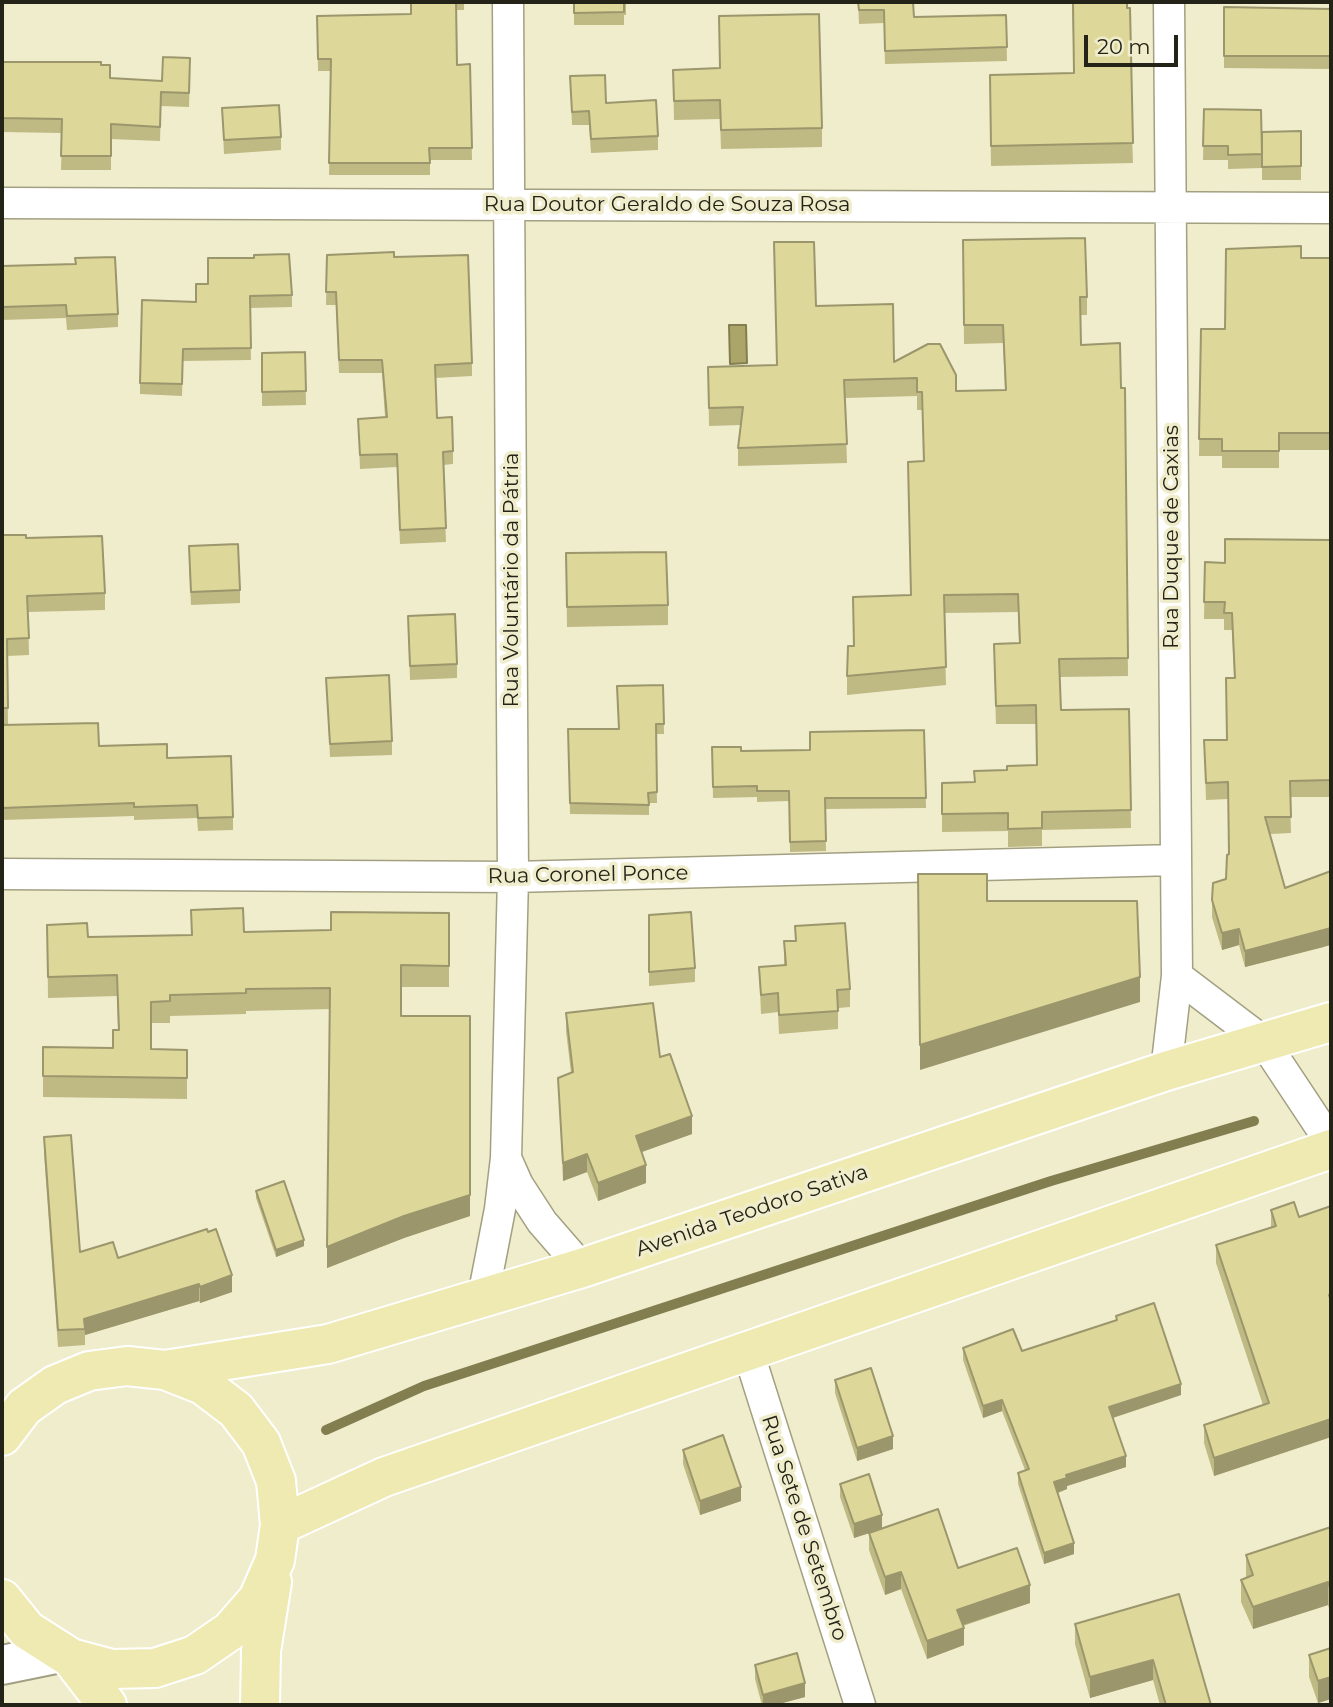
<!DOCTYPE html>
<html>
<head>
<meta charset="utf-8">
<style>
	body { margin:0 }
	#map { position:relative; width:1333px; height:1707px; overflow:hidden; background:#f0edcd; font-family:Montserrat,sans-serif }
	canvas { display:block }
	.frame { position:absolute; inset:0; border:4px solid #242317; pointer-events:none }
	.scale { position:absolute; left:1084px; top:35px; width:94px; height:32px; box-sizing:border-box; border:4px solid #242317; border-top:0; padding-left:9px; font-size:21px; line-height:24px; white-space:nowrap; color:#242317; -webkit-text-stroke:5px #f0edcd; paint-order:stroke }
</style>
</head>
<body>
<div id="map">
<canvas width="1333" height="1707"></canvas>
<div class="frame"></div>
<div class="scale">20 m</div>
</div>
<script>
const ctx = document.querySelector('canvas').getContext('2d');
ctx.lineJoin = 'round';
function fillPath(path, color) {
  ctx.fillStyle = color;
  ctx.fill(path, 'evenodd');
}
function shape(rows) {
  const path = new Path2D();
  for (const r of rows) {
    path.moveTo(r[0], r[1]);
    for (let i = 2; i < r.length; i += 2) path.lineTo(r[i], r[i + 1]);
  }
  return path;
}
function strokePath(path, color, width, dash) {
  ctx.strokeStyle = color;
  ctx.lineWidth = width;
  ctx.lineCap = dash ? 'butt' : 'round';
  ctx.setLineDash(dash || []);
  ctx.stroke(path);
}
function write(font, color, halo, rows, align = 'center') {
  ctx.font = font + ' Montserrat,sans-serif';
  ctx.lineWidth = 7;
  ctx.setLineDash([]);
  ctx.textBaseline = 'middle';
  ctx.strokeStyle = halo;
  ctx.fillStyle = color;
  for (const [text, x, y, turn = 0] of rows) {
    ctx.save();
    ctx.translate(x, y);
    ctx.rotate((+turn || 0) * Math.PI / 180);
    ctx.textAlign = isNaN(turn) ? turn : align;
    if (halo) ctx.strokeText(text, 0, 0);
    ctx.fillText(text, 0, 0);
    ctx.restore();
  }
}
const water = shape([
	[729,325,746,325,747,363,730,364,729,325]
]);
fillPath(water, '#aca569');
strokePath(water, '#837e50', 2);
strokePath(shape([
	[326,1430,424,1386,1051,1181,1254,1121]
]), '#837e50', 10);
const street = shape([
	[2,203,1331,208],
	[2,874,513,877,1175,860],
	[1177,976,1264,1042,1331,1143],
	[1166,1071,1177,976,1169,2],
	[506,1158,518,1185,542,1222,582,1268],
	[483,1297,500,1209,506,1158,513,877,508,2],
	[748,1351,860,1705]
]);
const secondary = shape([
	[2,1665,61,1653]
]);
const primary = shape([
	[165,1370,328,1344,582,1268,1166,1071,1331,1022],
	[2,1436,24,1407,55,1385,89,1371,127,1366,165,1370,203,1385,236,1410,261,1443,276,1481,280,1525,275,1560,258,1599,230,1631,195,1655,155,1668,112,1669,71,1658,27,1630,2,1599],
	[280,1525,384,1477,1331,1149],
	[71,1658,107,1705],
	[260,1705,261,1651,272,1582]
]);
strokePath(street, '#a3a082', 33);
strokePath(secondary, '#a3a082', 42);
strokePath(primary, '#fff', 42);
strokePath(street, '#fff', 30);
strokePath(secondary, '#fff', 38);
strokePath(primary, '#efe9b2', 38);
fillPath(shape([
	[410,2,464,2,464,10,456,10,457,65,470,64,472,160,430,160,430,175,329,175,331,71,318,71,317,16,411,14],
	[574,2,626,2,626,15,624,15,624,25,574,25],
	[858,2,914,17,1006,15,1007,61,885,64,884,23,859,24],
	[1000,2,1127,2,1133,163,991,166,990,95,1074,73,1072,3,1001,3],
	[1224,7,1331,9,1331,69,1224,68],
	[2,62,101,65,110,78,162,81,190,73,189,107,161,106,160,141,111,139,111,170,61,170,62,133,2,132],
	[673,70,822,128,822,147,721,149,720,119,674,120],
	[570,76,606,103,658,136,658,150,591,153,589,125,572,125],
	[222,108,281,137,281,150,224,154],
	[1204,109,1262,154,1301,131,1301,180,1262,180,1262,168,1228,169,1228,160,1203,160],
	[963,240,1087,297,1087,315,1080,315,1081,345,1121,388,1125,388,1128,676,1060,677,1061,710,1129,709,1131,828,1042,830,1042,846,1008,847,1008,831,942,832,942,783,974,782,1007,770,1036,765,1036,724,996,724,994,662,1019,643,1018,612,944,613,946,685,847,695,847,676,854,646,911,595,924,462,922,410,917,410,917,396,845,398,847,463,738,466,738,448,741,425,709,426,708,367,777,365,816,306,894,362,956,391,1005,390,1003,343,964,344],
	[327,255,394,257,472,363,472,376,435,378,437,418,453,451,453,464,443,465,446,542,400,544,397,467,360,469,358,419,385,417,382,373,339,373,336,305,326,305],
	[1301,258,1331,258,1331,450,1279,450,1279,468,1222,468,1222,456,1199,456,1201,329,1225,329],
	[2,266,118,314,118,327,67,330,66,318,2,320],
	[196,284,292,295,292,307,250,308,251,360,183,361,182,396,140,394,140,383,196,302],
	[305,352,306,405,262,406,262,353],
	[2,535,26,538,105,593,105,610,28,612,29,655,7,656,8,725,2,725],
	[1331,540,1331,797,1290,797,1291,833,1270,834,1285,888,1324,947,1245,967,1239,945,1222,950,1212,917,1212,900,1226,879,1228,854,1228,799,1206,800,1204,740,1227,740,1234,678,1232,630,1224,630,1224,619,1204,619,1205,562,1225,563],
	[566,553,668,605,668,625,567,627],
	[189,560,240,590,240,603,191,605],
	[408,616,457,664,457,678,410,680],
	[326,678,392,741,392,755,330,757],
	[663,685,664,734,656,734,657,803,649,803,649,815,570,814,568,729,618,729],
	[2,725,99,746,167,758,233,817,233,830,198,831,197,818,134,820,134,816,2,820],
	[924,730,926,808,825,809,826,851,790,852,789,801,757,802,757,797,713,798,712,747,741,751,810,750],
	[191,910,244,932,331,930,449,913,449,987,401,987,401,1016,470,1216,404,1238,327,1268,330,1009,246,1011,246,1014,170,1016,170,1023,151,1023,151,1049,187,1050,187,1099,43,1097,43,1047,113,1048,118,1030,117,996,48,998,47,925,88,937,192,935],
	[649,915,695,968,695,982,649,986],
	[795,926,850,989,850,1007,838,1008,838,1029,779,1034,778,1012,761,1014,759,967,784,965,784,941,795,941],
	[566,1013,660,1057,692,1134,642,1152,646,1183,598,1201,587,1172,563,1181,558,1078,571,1073,566,1031],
	[44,1137,80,1252,118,1258,232,1292,200,1303,199,1301,85,1335,85,1345,58,1347,44,1154],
	[256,1191,304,1246,276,1257,256,1198],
	[1294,1202,1331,1437,1214,1476,1204,1443,1204,1425,1263,1405,1216,1263,1216,1245,1271,1227,1271,1210],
	[1116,1316,1181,1395,1113,1418,1126,1467,1067,1486,1067,1489,1058,1493,1074,1554,1044,1564,1018,1484,1018,1473,1025,1470,1002,1411,983,1418,963,1360,963,1348,1022,1351,1116,1320],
	[835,1380,893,1449,857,1461,835,1393],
	[683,1450,741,1501,700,1515,683,1464],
	[840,1484,882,1528,958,1568,1030,1603,963,1626,964,1645,927,1659,901,1589,885,1595,869,1550,869,1533,854,1538,840,1497],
	[1331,1527,1331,1614,1328,1605,1253,1629,1241,1602,1241,1580,1246,1578,1246,1555],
	[1179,1594,1211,1705,1160,1705,1153,1680,1090,1698,1075,1644,1075,1624],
	[1331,1648,1331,1699,1318,1703,1309,1677,1309,1655],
	[755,1665,805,1697,775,1705,762,1705,755,1679]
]), '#bfb984');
fillPath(shape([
	[1331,928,1331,945,1245,967,1245,951],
	[1239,929,1239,945,1222,950,1222,933],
	[1140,977,1140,1002,920,1070,920,1045],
	[470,1016,470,1216,404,1238,327,1268,327,1247],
	[692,1116,692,1134,636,1154,636,1136],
	[587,1154,587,1172,563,1181,563,1163],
	[646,1165,646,1183,598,1201,598,1183],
	[304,1240,304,1246,276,1257,276,1250],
	[232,1275,232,1292,200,1303,200,1287],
	[199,1284,199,1301,85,1335,84,1319],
	[1181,1384,1181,1395,1109,1419,1109,1407],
	[1002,1400,1002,1411,983,1418,983,1406],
	[1331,1419,1331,1437,1214,1476,1214,1458],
	[893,1436,893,1449,857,1461,857,1448],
	[1126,1456,1126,1467,1067,1486,1067,1489,1054,1494,1054,1482,1066,1475],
	[741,1487,741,1501,700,1515,700,1501],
	[882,1515,882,1529,854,1538,854,1524],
	[1074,1543,1074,1554,1044,1564,1044,1553],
	[901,1572,901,1589,885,1595,885,1577],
	[1328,1582,1328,1605,1253,1629,1253,1607],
	[1030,1585,1030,1603,957,1627,957,1610],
	[964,1628,964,1645,927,1659,927,1641],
	[1153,1660,1153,1680,1090,1698,1090,1677],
	[1331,1677,1331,1699,1318,1703,1318,1681],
	[805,1683,805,1697,775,1705,763,1705,763,1695]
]), '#9b966c');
const building = shape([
	[411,2,456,2,457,65,470,64,472,148,429,148,430,163,329,163,331,59,318,59,317,16,411,14,411,2],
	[574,2,626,2,624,2,624,12,574,13,574,2],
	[858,2,913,2,914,17,1006,15,1007,47,885,51,884,10,859,10,858,2],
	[1073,2,1127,2,1127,8,1130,8,1133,143,991,146,990,75,1074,73,1073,2],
	[1224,7,1331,9,1331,56,1224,56,1224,7],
	[819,14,822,128,721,130,720,100,674,101,673,70,720,68,719,16,819,14],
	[163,57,190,58,189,93,161,92,160,127,111,124,111,156,61,156,62,119,2,118,2,62,101,62,101,65,110,65,110,78,162,81,163,57],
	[605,75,606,103,656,100,658,136,591,139,589,111,572,112,570,76,605,75],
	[279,105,281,137,224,140,222,108,279,105],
	[1204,109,1261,110,1262,154,1228,155,1228,146,1203,146,1204,109],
	[1301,131,1301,166,1262,167,1262,132,1301,131],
	[1085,238,1087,297,1080,297,1081,345,1120,343,1121,388,1125,388,1128,658,1059,659,1061,710,1129,709,1131,810,1042,812,1042,828,1008,829,1008,813,942,814,942,783,975,782,974,771,1007,770,1007,766,1037,765,1036,705,996,706,994,644,1020,643,1018,594,944,595,946,667,847,676,848,646,854,646,853,597,911,595,908,462,924,461,922,392,917,392,917,378,844,380,847,444,738,448,743,407,709,408,708,367,777,365,774,242,814,242,816,306,893,304,894,362,928,344,940,344,956,375,956,391,1006,390,1003,325,964,325,963,240,1085,238],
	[1301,246,1301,258,1331,258,1331,433,1279,433,1279,451,1222,451,1222,439,1199,439,1201,329,1225,329,1226,249,1301,246],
	[394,252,394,257,468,255,472,363,435,365,437,418,452,417,453,451,443,452,446,528,400,530,397,454,360,455,358,419,387,417,382,360,339,360,336,292,326,292,327,255,394,252],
	[289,254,292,295,250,296,251,348,183,349,182,384,140,383,142,300,196,302,196,284,208,284,208,258,254,258,254,255,289,254],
	[115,257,118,314,67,316,66,305,2,307,2,266,76,264,75,258,115,257],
	[305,352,306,391,262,392,262,353,305,352],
	[2,535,26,535,26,538,102,536,105,593,27,596,29,638,7,639,8,708,2,708,2,535],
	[1225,539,1331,540,1331,780,1290,781,1291,817,1265,817,1285,888,1331,871,1331,928,1245,951,1239,929,1222,933,1212,900,1213,883,1226,879,1227,855,1229,854,1228,782,1206,783,1204,740,1227,740,1226,678,1235,678,1232,613,1224,613,1225,602,1204,602,1205,562,1225,563,1225,539],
	[238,544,240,590,191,592,189,546,238,544],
	[666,552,668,605,567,607,566,553,666,552],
	[455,614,457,664,410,666,408,616,455,614],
	[389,675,392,741,330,744,326,678,389,675],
	[663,685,664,724,656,724,657,792,648,793,649,805,570,803,568,729,619,729,617,686,663,685],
	[98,723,99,746,167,744,167,758,231,756,233,817,198,818,197,805,134,807,134,803,2,808,2,725,98,723],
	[924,730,926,798,825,798,826,841,790,842,789,791,757,791,757,786,713,787,712,747,741,747,741,751,810,750,810,732,924,730],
	[918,874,987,874,987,901,1137,901,1140,977,920,1045,918,874],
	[243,908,244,932,331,930,331,912,449,913,449,966,401,965,401,1016,470,1016,470,1195,404,1216,327,1247,330,988,246,989,246,993,170,995,170,1001,151,1002,151,1049,187,1050,187,1078,43,1076,43,1047,113,1048,113,1030,119,1030,117,975,48,977,47,925,87,923,88,937,192,935,191,910,243,908],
	[691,912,695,968,649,972,649,915,691,912],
	[845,923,850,989,837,990,838,1011,779,1015,778,993,761,995,759,967,786,965,784,941,796,941,795,926,845,923],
	[653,1003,660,1057,670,1054,692,1116,636,1136,646,1165,598,1183,587,1154,563,1163,558,1078,573,1072,566,1013,653,1003],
	[71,1135,80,1252,113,1242,118,1258,207,1229,208,1232,216,1229,232,1275,200,1287,199,1284,84,1319,85,1329,58,1330,44,1137,71,1135],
	[284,1181,304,1240,276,1250,256,1191,284,1181],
	[1294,1202,1299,1217,1331,1206,1331,1294,1329,1295,1331,1301,1331,1419,1214,1458,1204,1425,1269,1403,1216,1245,1276,1226,1271,1210,1294,1202],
	[1154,1303,1181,1384,1109,1407,1126,1456,1066,1475,1067,1478,1054,1482,1074,1543,1044,1553,1018,1473,1029,1469,1002,1400,983,1406,963,1348,1013,1329,1022,1351,1117,1320,1116,1316,1154,1303],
	[871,1368,893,1436,857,1448,835,1380,871,1368],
	[723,1435,741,1487,700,1501,683,1450,723,1435],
	[869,1474,882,1515,854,1524,840,1484,869,1474],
	[938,1509,958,1568,1017,1548,1030,1585,957,1610,964,1628,927,1641,901,1572,885,1577,869,1533,938,1509],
	[1331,1527,1331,1591,1328,1582,1253,1607,1241,1580,1253,1575,1246,1555,1331,1527],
	[1179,1594,1211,1705,1166,1705,1153,1660,1090,1677,1075,1624,1179,1594],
	[1331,1648,1331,1677,1318,1681,1309,1655,1331,1648],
	[797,1653,805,1683,763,1695,755,1665,797,1653]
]);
fillPath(building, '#ded79a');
strokePath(building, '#9b966c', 2);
write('21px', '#242317', '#f0edcd', [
	["Rua Doutor Geraldo de Souza Rosa",667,205],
	["Rua Duque de Caxias",1172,537,-90],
	["Rua Voluntário da Pátria",512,580,-90],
	["Rua Coronel Ponce",588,875,-1],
	["Avenida Teodoro Sativa",752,1211,-19],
	["Rua Sete de Setembro",804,1528,72]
]);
</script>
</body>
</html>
